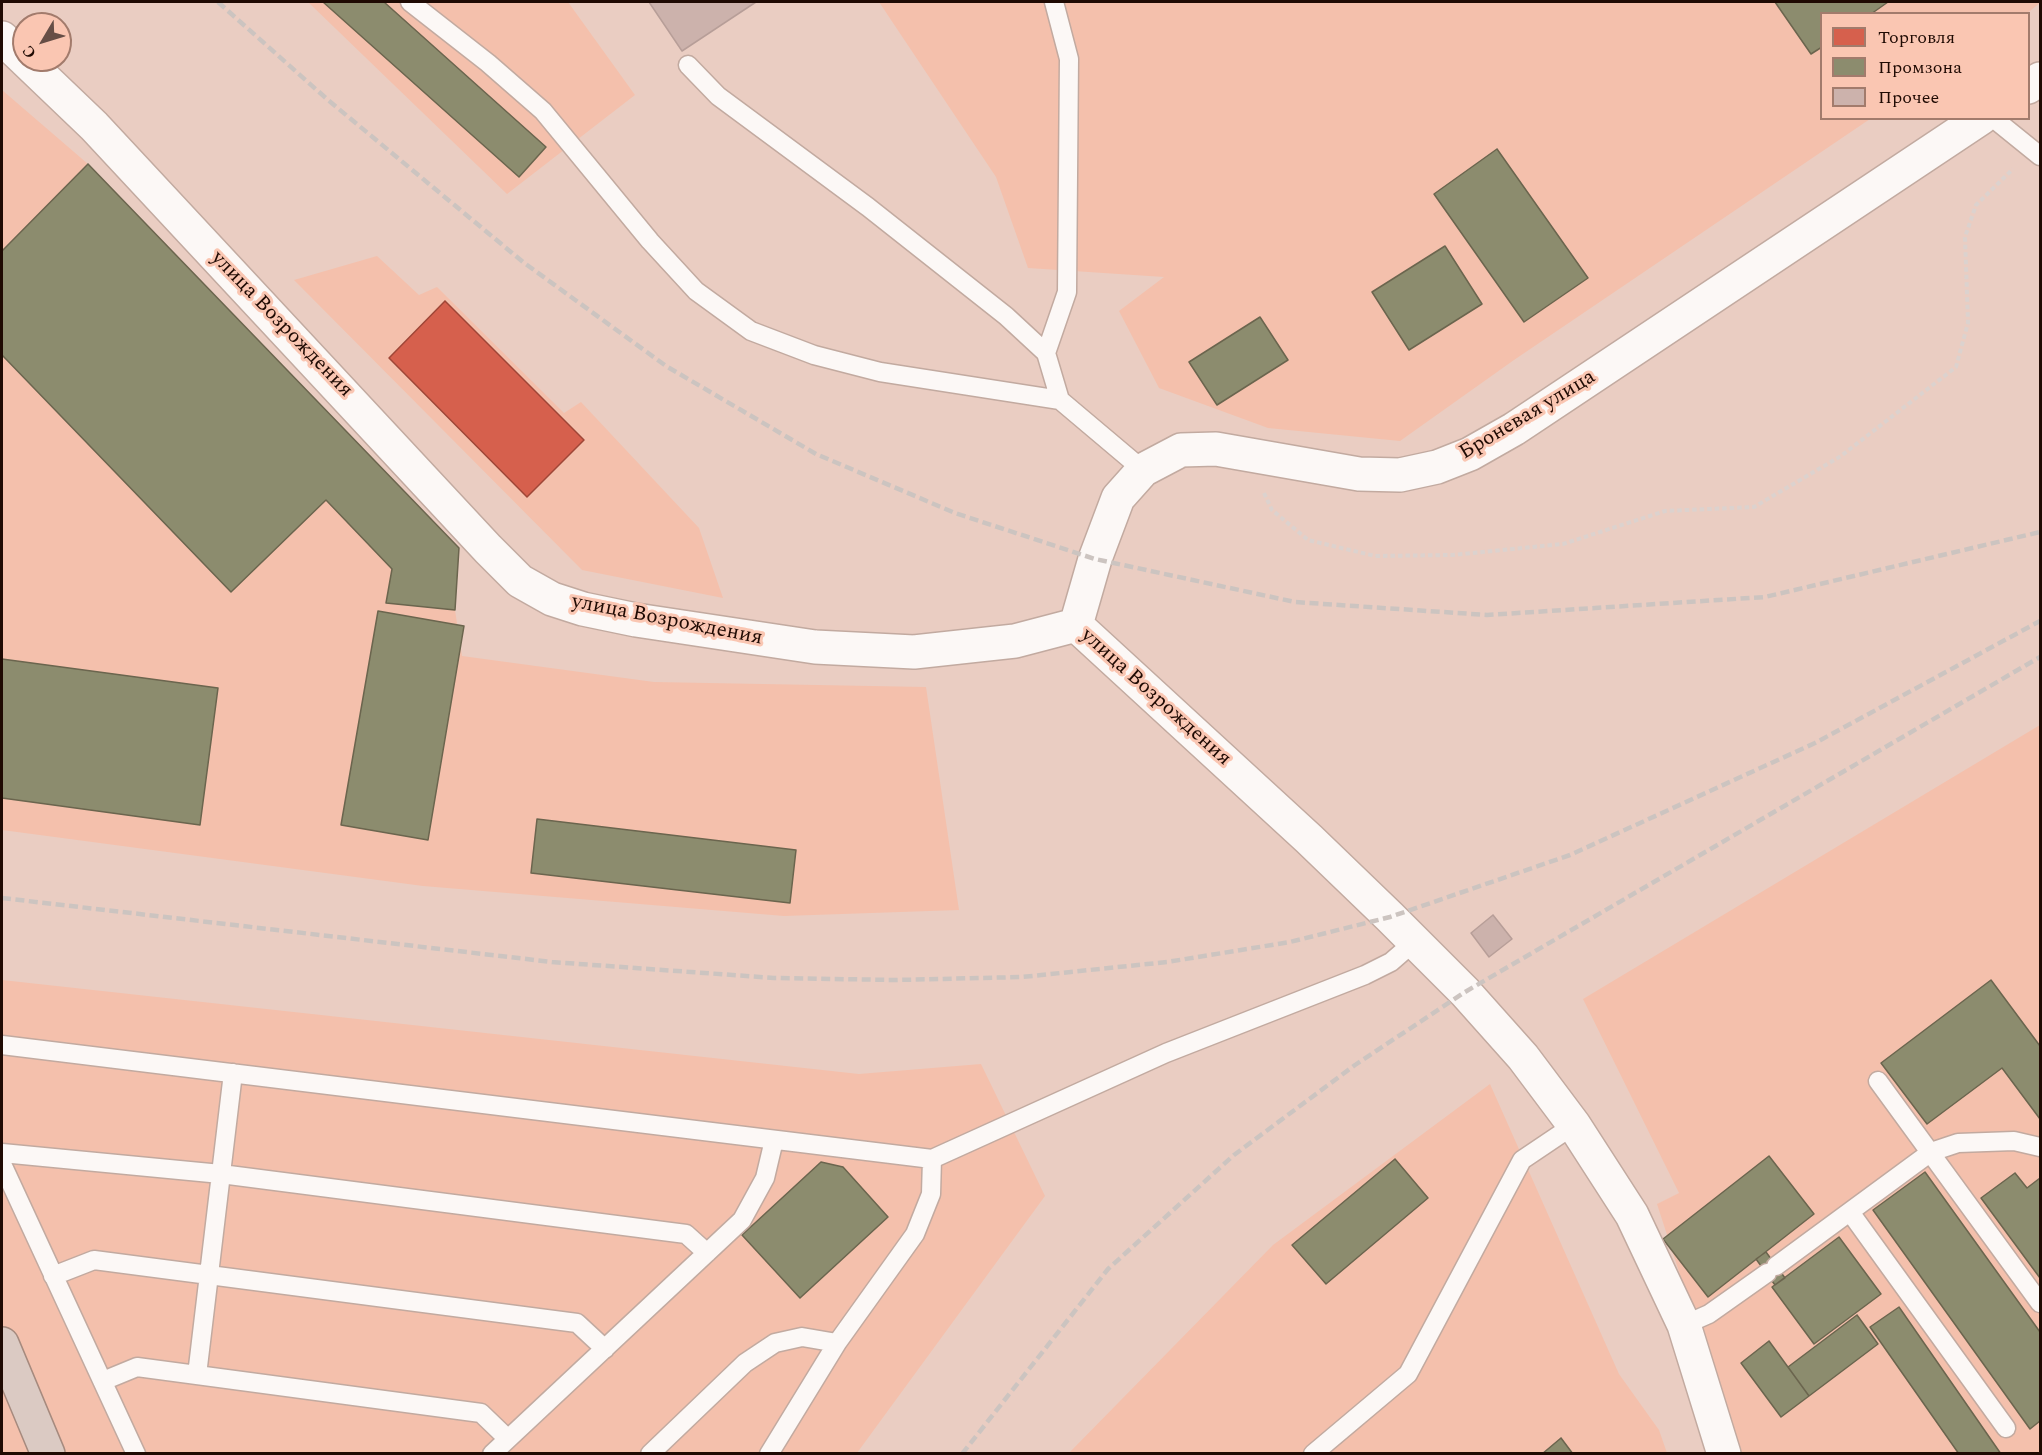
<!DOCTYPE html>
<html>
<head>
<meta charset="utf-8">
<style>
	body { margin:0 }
	#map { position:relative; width:2042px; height:1455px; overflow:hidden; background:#eacdc2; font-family:Spectral,serif }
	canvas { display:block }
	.frame { position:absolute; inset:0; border:3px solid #1f0a03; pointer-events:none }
	.legend { position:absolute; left:1820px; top:12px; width:210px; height:108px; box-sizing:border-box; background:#fac6b2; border:2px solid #a27b6c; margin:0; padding:8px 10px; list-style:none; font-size:18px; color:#1f0a03 }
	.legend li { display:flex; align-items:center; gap:12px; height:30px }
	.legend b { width:30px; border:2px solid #a27b6c }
	.north { position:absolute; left:12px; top:12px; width:60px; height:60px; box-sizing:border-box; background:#fac6b2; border:2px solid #a27b6c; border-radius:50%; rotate:232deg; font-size:16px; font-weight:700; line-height:24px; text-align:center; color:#1f0a03 }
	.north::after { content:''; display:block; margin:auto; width:21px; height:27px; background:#664e46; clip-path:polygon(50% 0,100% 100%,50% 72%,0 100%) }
</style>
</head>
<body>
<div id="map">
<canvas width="2042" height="1455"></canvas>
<div class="frame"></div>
<ul class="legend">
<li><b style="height:16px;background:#d6604d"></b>Торговля</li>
<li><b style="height:16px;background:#8c8c6e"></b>Промзона</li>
<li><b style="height:16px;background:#ccb2ac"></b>Прочее</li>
</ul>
<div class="north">С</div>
</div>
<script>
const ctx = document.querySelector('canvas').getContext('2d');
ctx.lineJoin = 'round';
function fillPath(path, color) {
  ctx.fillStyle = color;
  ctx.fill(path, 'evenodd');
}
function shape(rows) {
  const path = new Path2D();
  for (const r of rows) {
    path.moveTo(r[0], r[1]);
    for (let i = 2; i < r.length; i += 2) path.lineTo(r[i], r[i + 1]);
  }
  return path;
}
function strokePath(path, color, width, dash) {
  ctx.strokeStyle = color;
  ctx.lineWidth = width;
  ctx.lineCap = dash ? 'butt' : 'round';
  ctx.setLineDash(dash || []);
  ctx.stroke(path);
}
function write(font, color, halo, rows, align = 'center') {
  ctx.font = font + ' Spectral,serif';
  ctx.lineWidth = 6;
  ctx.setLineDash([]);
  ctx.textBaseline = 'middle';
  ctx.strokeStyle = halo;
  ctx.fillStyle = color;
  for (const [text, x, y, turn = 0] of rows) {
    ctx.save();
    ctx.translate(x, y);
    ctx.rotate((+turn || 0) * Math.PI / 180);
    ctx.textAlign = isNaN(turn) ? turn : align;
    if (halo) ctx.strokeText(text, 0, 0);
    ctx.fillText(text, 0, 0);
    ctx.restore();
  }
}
fillPath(shape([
	[308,2,568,2,635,95,507,194],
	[879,2,2040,2,2040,3,2026,14,1822,14,1822,118,1870,119,1514,360,1400,441,1268,428,1159,388,1119,311,1164,277,1028,268,996,177],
	[2,90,88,164,459,548,455,610,462,656,654,682,926,687,959,910,784,916,423,886,2,830],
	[377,256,419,295,437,287,564,413,581,402,699,528,723,598,582,570,294,280],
	[2040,725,2040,1453,1738,1453,1657,1204,1679,1193,1583,999],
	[2,980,859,1074,981,1064,1045,1196,857,1453,2,1454],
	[1490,1084,1619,1374,1659,1430,1667,1453,1068,1454,1273,1245]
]), '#f4c0ac');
const shops = shape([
	[445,301,584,440,527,497,389,358,445,301]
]);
fillPath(shops, '#d6604d');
strokePath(shops, '#9f4637', 1.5);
const industry = shape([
	[323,2,384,2,546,147,519,177,323,2],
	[1775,2,1888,2,1871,14,1822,14,1822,47,1811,54,1775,2],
	[1497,149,1588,278,1524,322,1434,194,1497,149],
	[88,164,459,548,455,610,386,603,392,569,326,500,231,592,2,355,2,251,88,164],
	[1445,246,1482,304,1409,350,1372,292,1445,246],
	[1260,317,1288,360,1217,405,1189,362,1260,317],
	[378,611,464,626,428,840,341,825,378,611],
	[2,659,218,688,200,825,2,798,2,659],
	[537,819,796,850,790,903,531,873,537,819],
	[1991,980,2040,1046,2040,1119,2002,1068,1927,1124,1881,1063,1991,980],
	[1769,1156,1814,1214,1708,1297,1663,1239,1769,1156],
	[1395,1159,1428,1198,1326,1284,1292,1245,1395,1159],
	[821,1162,843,1167,888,1217,800,1298,742,1235,821,1162],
	[1925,1172,2040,1332,2040,1421,2030,1429,1873,1210,1925,1172],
	[2015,1173,2027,1188,2040,1178,2040,1278,1981,1198,2015,1173],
	[1839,1237,1881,1294,1814,1344,1772,1287,1839,1237],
	[1766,1252,1785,1278,1775,1285,1756,1259,1766,1252],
	[1899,1307,2001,1454,1959,1454,1870,1327,1899,1307],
	[1857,1315,1878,1344,1809,1396,1788,1367,1857,1315],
	[1769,1341,1809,1396,1781,1417,1741,1363,1769,1341],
	[1561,1438,1573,1454,1542,1454,1561,1438]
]);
fillPath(industry, '#8c8c6e');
strokePath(industry, '#6b654e', 1.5);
const building = shape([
	[649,2,756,2,682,51,649,2],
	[1493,915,1512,939,1489,957,1471,933,1493,915]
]);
fillPath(building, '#ccb2ac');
strokePath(building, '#b79e98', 1.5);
const service = shape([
	[410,2,488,63,543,111,650,241,696,291,751,331,814,355,880,372,1060,400,1143,470],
	[1054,2,1069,59,1067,292,1046,353,1060,400],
	[688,65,718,96,868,207,1006,316,1046,353],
	[1993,118,2040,156],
	[2,1045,932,1159,1166,1053,1365,975,1391,962,1414,942],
	[1878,1081,2040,1303],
	[2,1153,221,1174,686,1234,707,1253],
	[2,1164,136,1454],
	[1850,1212,2006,1428],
	[1776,1266,1931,1152,1958,1143,2014,1141,2040,1147],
	[53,1276,94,1260,577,1323,605,1349],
	[1684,1325,1709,1314,1767,1273],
	[197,1375,233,1073],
	[103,1381,137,1367,481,1413,508,1439],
	[492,1454,742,1220,765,1178,774,1140],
	[650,1454,745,1363,775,1343,802,1337,837,1343],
	[769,1454,837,1343,915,1234,931,1194,932,1159],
	[1313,1454,1408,1374,1522,1160,1574,1125]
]);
const minor = shape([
	[2,38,24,59],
	[25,60,94,126,488,549,520,581,552,599,583,609,636,620,815,647,914,652,1015,641,1076,625],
	[2028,87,2040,79],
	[1076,625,1095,559,1118,498,1143,470,1181,450,1216,449,1359,474,1400,475,1437,467,1470,454,1514,429,1981,118],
	[1076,625,1309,839,1390,917,1465,992,1523,1057,1574,1125,1632,1215,1684,1325,1724,1454]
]);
const motorway = shape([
	[2,1344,48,1454]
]);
strokePath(service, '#c2aaa0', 21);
strokePath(minor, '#c2aaa0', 36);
strokePath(motorway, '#a68a7e', 36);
strokePath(shape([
	[1264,493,1272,510,1308,540,1375,556,1452,555,1563,544,1665,511,1754,507,1841,456,1956,367,1968,323,1965,237,1976,205,2013,169]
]), '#dcd2ce', 4, [4.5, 3]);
strokePath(service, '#fcf8f6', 18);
strokePath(minor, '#fcf8f6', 33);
strokePath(motorway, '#dbcac3', 33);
strokePath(shape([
	[218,2,328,100,523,262,666,366,816,454,955,513,1095,559,1295,602,1487,615,1765,597,2040,532],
	[2,898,552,962,774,978,896,980,1022,977,1167,962,1290,942,1390,917,1570,855,1815,743,2040,621],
	[962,1454,1108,1269,1234,1155,1355,1065,1465,992,2040,657]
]), '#ccc4c0', 4.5, [9, 4.5]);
write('21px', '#1f0a03', '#fac6b2', [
	["улица Возрождения",281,325,46],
	["Броневая улица",1528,416,-31],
	["улица Возрождения",667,621,11],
	["улица Возрождения",1155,698,42]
]);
</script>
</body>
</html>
